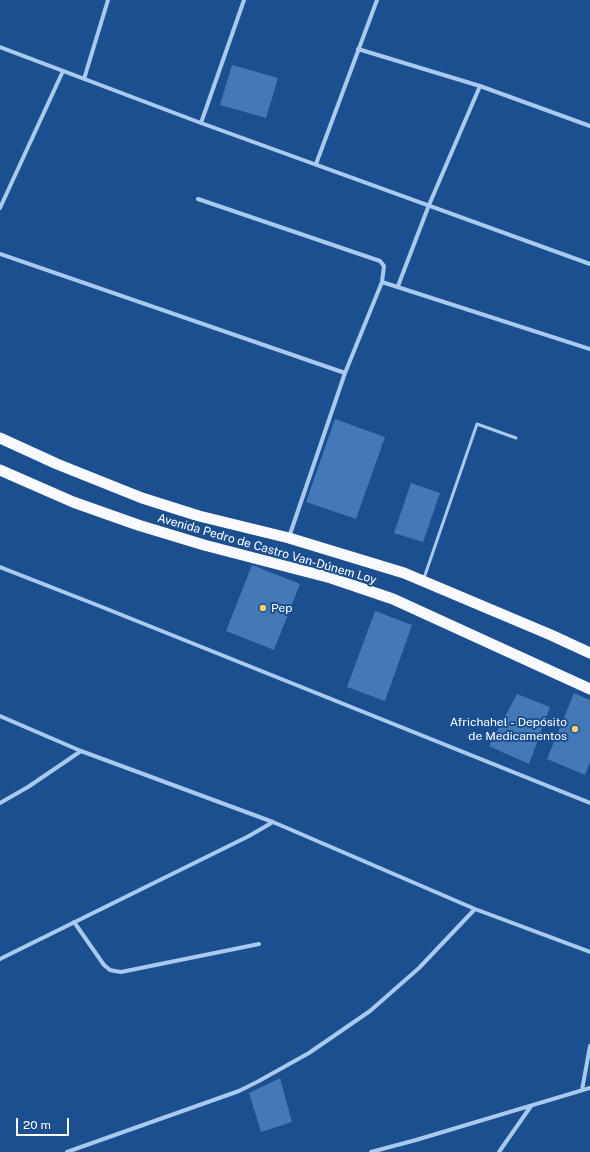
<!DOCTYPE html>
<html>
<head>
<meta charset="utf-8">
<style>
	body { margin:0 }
	#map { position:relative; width:590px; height:1152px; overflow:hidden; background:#1b4f8f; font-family:"Public Sans",sans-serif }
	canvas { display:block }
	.scale { position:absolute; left:16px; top:1118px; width:53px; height:18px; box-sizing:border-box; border:2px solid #fff; border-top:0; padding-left:5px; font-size:12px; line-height:14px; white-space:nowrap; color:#fff; -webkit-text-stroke:3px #1b4f8f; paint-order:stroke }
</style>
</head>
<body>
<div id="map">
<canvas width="590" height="1152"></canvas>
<div class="scale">20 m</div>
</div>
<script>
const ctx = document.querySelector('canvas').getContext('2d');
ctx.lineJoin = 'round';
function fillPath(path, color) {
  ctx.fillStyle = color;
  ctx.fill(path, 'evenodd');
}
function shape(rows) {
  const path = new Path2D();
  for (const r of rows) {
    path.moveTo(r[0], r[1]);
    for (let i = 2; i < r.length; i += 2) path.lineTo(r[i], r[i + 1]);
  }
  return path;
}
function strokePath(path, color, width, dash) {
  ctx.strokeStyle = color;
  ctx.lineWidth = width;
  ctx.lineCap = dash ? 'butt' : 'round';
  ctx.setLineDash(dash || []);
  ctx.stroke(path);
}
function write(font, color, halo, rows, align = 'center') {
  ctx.font = font + ' "Public Sans",sans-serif';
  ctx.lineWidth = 4;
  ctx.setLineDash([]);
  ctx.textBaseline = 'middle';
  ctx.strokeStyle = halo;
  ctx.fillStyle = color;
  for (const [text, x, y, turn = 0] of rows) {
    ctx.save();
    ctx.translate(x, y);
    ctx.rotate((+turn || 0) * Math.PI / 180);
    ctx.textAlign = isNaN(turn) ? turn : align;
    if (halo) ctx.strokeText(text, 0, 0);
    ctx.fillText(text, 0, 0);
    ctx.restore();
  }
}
fillPath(shape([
	[232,65,278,78,266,118,220,105],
	[335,419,385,437,356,519,306,502],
	[411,483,440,493,423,542,394,533],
	[252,565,300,584,274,650,226,631],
	[375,611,412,625,385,701,347,687],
	[574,693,590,700,590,762,585,775,547,759],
	[517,694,550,707,529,764,489,746],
	[280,1078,292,1122,261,1132,249,1093]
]), '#4478b7');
strokePath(shape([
	[424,578,477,424,516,438]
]), '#a9c9ee', 3);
strokePath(shape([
	[0,47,201,123,590,264],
	[358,49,480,86,590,126],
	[84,79,108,0],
	[201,123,244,0],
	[316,164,377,0],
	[198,199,380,261,384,266,382,282,345,373,289,537],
	[0,208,63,71],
	[0,254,345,373],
	[382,282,590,349],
	[398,286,429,205,480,86],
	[0,567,102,607,590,803],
	[0,716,81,751,273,822,475,909,590,952],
	[0,803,28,787,81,751],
	[74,922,104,965,110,970,115,971,121,972,259,944],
	[0,959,249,836,273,822],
	[582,1090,590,1046],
	[67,1152,239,1091,257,1082,309,1053,370,1011,419,968,475,909],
	[371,1152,416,1140,590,1088],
	[499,1152,531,1106]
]), '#a9c9ee', 4);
strokePath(shape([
	[0,438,57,464,142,498,199,516,289,538,404,573,551,635,590,653],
	[0,470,73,502,138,525,204,545,331,578,393,599,590,689]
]), '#f8faff', 11);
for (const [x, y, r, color] of [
	[263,608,4,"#ffd166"],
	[575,729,4,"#ffd166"]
]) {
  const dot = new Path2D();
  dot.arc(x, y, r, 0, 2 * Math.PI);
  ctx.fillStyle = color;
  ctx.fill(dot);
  strokePath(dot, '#1b4f8f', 1.5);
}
write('12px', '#fff', '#1b4f8f', [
	["Avenida Pedro de Castro Van-Dúnem Loy",267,549,16]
]);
write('12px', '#fff', '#1b4f8f', [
	["Pep",271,608],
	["Africhahel - Depósito",567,722,"right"],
	["de Medicamentos",567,736,"right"]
], 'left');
</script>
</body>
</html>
